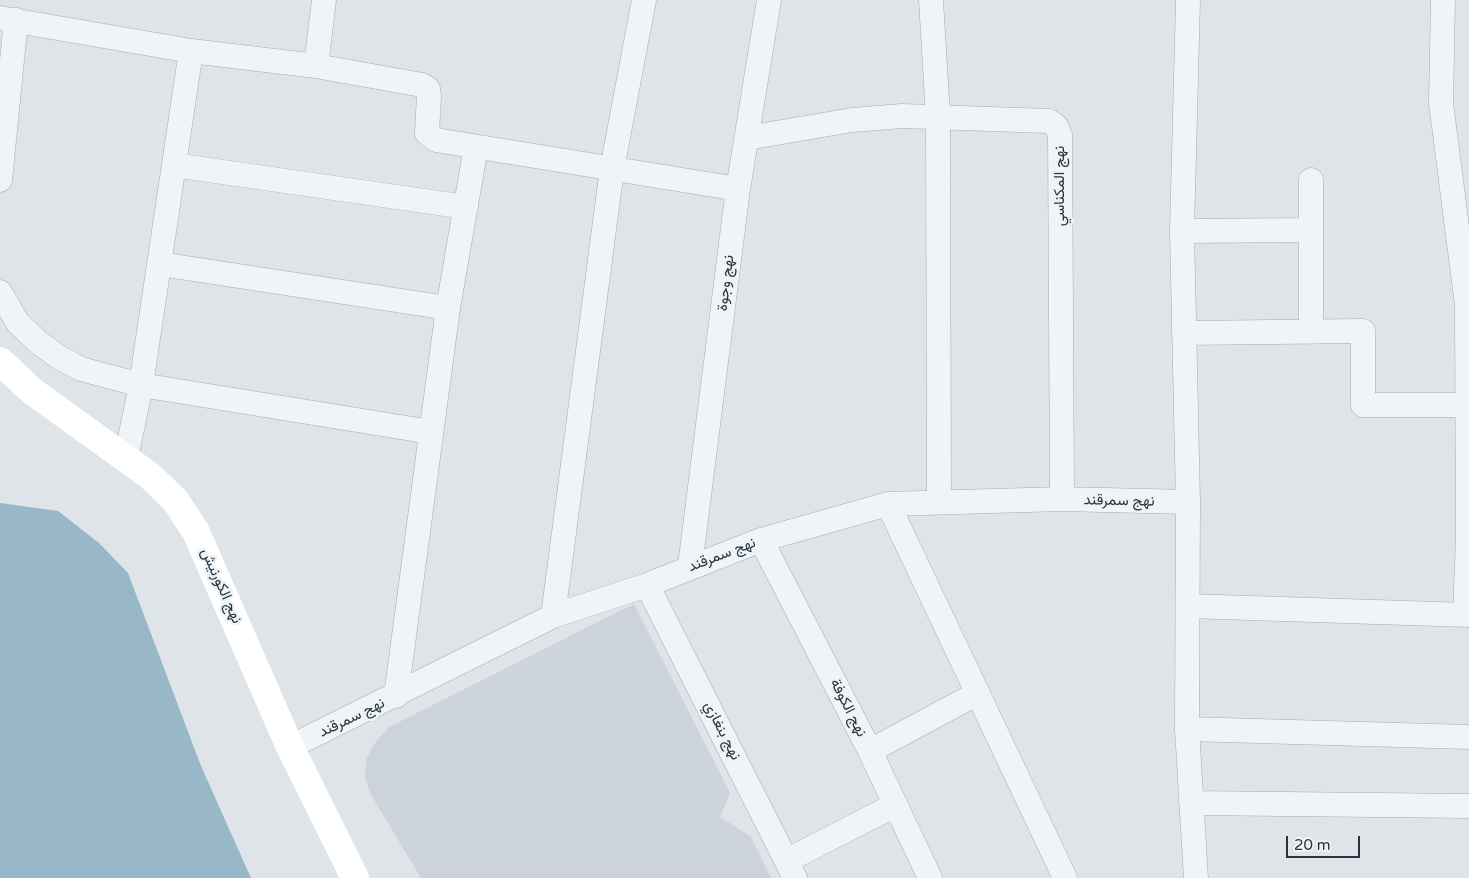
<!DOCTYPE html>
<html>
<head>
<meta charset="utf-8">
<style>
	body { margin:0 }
	#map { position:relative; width:1469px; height:878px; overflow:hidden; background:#dee4e8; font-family:"Varela Round",sans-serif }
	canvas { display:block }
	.scale { position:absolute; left:1286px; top:836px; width:74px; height:22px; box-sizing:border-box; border:2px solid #273440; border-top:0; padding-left:6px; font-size:15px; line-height:18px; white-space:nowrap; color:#273440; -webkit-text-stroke:4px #eef3f6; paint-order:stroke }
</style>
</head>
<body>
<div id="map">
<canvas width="1469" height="878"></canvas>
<div class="scale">20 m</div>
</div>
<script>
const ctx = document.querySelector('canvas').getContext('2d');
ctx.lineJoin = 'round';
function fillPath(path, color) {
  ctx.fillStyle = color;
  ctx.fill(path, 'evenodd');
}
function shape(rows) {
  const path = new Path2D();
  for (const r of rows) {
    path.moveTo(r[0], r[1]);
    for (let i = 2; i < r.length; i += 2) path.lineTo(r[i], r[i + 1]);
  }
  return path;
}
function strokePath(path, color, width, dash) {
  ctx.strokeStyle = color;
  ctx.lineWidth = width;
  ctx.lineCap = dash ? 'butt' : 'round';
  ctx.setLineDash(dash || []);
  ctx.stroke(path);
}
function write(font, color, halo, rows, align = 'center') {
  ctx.font = font + ' "Varela Round",Vazirmatn,sans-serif';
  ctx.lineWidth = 5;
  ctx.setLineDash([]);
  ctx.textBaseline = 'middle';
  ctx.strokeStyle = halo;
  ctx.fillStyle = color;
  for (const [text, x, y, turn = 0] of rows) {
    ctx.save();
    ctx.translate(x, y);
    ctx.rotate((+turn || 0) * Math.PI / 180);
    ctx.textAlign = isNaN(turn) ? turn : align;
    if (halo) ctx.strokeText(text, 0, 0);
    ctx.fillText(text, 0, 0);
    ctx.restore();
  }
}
fillPath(shape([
	[634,604,730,793,720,817,751,837,771,878,421,878,370,793,365,777,367,757,377,740,389,727]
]), '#ccd3db');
fillPath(shape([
	[0,503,58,511,99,543,128,573,201,766,251,878,0,878]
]), '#98b8ca');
const street = shape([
	[931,0,938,116,939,501],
	[1188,0,1182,231,1188,502,1187,729,1196,878],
	[1443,0,1441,103,1467,305,1468,538,1465,615],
	[0,18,191,51,316,66,422,85,428,89,429,96,427,133,436,140,738,189],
	[316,66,324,0],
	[747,138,852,120,902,116,1049,121,1056,126,1060,135,1062,499],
	[174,165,466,207],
	[0,180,16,20],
	[1311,180,1311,332],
	[1182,231,1311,230],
	[160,264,448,308],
	[0,292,18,323,38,342,60,358,81,369,141,385,431,432],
	[1184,333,1363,331,1363,405,1469,405],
	[126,458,141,385,191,51],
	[888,504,1065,878],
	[761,540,870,751,930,878],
	[690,566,738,189,769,0],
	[647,585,795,878],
	[1188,606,1469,615],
	[553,616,612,169,644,0],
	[396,696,448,308,476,147],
	[1187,729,1469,737],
	[290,747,553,616,647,585,761,540,888,504,1062,499,1188,502],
	[870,751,978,693],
	[1191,803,1469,806],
	[788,860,895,805]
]);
strokePath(street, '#a3acb2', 25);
strokePath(street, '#f1f4f7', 24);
strokePath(shape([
	[0,361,32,391,150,476,175,500,196,532,290,747,355,878]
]), '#fff', 28);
write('15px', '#273440', '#eef3f6', [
	["نهج المكناسي",1060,186,-90],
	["نهج وجوة",726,283,-83],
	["نهج سمرقند",1119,501,1],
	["نهج سمرقند",722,555,-21],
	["نهج الكورنيش",221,586,66],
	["نهج الكوفة",848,708,63],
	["نهج سمرقند",352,718,-26],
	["نهج بنغازي",722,731,63]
]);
</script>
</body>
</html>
